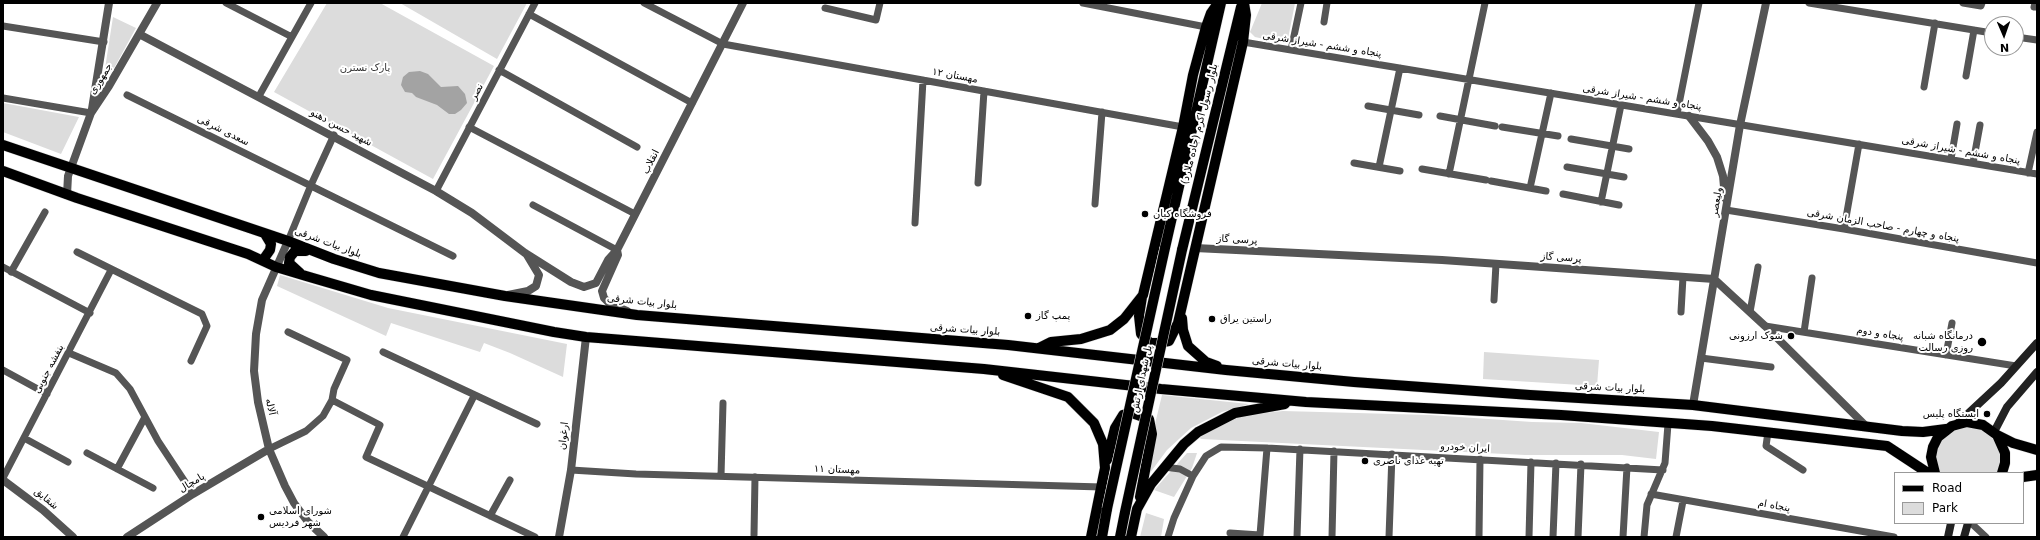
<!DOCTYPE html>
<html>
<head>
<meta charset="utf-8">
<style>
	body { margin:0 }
	#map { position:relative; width:2040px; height:540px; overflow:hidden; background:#fff; font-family:"DejaVu Sans",sans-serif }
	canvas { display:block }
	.frame { position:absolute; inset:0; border:4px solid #000; pointer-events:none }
	.legend { position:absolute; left:1894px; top:472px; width:130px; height:52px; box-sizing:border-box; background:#fff; border:1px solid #999; margin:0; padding:5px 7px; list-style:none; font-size:12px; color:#000 }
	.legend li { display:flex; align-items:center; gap:8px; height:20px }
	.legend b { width:20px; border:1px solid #999 }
	.north { position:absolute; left:1984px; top:16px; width:40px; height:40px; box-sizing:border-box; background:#fff; border:1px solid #999; border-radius:50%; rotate:178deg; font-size:11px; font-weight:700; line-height:16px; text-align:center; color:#000 }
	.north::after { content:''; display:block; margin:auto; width:14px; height:18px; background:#000; clip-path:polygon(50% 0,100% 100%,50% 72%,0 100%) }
</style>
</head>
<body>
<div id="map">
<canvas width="2040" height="540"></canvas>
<div class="frame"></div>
<ul class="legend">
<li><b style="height:5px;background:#000"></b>Road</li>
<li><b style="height:11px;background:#dcdcdc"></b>Park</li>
</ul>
<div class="north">N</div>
</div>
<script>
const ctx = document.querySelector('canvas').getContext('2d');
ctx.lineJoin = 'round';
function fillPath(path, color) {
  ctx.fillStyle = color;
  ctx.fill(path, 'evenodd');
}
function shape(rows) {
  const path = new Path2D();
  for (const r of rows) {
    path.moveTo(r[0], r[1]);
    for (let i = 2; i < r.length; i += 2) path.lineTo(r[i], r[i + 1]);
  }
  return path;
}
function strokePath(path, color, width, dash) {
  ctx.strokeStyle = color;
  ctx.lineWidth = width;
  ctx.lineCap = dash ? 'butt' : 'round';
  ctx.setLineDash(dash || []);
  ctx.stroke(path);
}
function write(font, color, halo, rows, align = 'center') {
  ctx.font = font + ' "DejaVu Sans","Noto Sans Arabic",sans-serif';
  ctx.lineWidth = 4;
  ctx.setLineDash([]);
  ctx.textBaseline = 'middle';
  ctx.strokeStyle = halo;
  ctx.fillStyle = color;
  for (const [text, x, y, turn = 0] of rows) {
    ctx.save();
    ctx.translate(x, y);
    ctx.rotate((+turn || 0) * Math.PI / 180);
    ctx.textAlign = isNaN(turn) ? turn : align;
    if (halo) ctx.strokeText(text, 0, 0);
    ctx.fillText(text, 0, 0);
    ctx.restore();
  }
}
fillPath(shape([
	[327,3,380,3,494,66,433,179,274,92],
	[400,3,527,3,497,59],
	[1262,3,1295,3,1287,44,1255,37,1250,32],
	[113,17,136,28,113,70,104,75],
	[3,103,79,117,61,154,3,132],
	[280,275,388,308,567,344,563,377,510,353,484,343,480,352,391,323,386,336,277,286],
	[1484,352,1599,360,1597,386,1483,379],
	[1162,395,1249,404,1222,412,1191,428,1167,450,1147,477,1155,424],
	[1283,411,1430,415,1532,422,1581,423,1659,432,1656,459,1622,455,1525,455,1201,439,1199,437,1226,422,1246,415],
	[1965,426,1976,427,1986,431,1994,439,1999,449,2001,460,1997,473,1938,473,1935,453,1945,434],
	[1187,453,1197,453,1192,468,1174,497,1154,490],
	[1146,513,1164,519,1161,537,1140,537]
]), '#dcdcdc');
fillPath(shape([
	[420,71,428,74,441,87,458,86,465,94,467,103,461,110,455,114,449,114,437,105,416,97,412,93,405,92,401,85,403,77,409,72]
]), '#a3a3a3');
const primary = shape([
	[3,145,288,241,334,259,379,273,505,296,637,315,1008,345,1226,370,1354,382,1530,395,1693,405,1902,431,1923,432,1946,429],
	[3,171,77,198,248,254,276,267,306,276,371,295,554,332,586,337,984,369,1161,389,1306,402,1561,415,1712,426,1887,446,1928,473],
	[1165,248,1221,3],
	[1182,250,1241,7],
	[263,260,270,250,271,244,265,234],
	[300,273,289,263,290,257,295,251,306,251],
	[1142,297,1139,316,1141,334,1150,343,1158,343,1169,341,1178,323,1243,42,1246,15,1244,3],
	[1182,318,1183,330,1188,346,1206,362,1217,366],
	[1039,348,1051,342,1081,339,1110,330,1124,319,1143,295,1183,127,1193,75,1206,27,1211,13,1218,3],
	[1003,375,1068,397,1094,423,1103,444,1105,468,1091,537],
	[1997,435,2013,443,2037,450],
	[1107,460,1115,428,1123,415,1132,413,1149,419,1152,434,1140,497],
	[1935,473,1931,457,1933,447,1938,437,1952,426,1967,422,1983,425,1997,435,2005,453,2005,463,2002,473],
	[2023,477,2037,475],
	[1102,537,1107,509],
	[1120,537,1125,512],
	[1131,537,1137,509,1151,484,1184,444,1198,432,1235,413,1285,404]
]);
strokePath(primary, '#dbdbdb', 11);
strokePath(shape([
	[226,3,292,37],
	[644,3,723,44,1183,127],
	[1083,3,1206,27],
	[1809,3,1992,33],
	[1963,3,1981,6,1982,3],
	[2035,3,2034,7,2037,7],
	[825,8,876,20,880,3],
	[529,14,692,103],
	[1324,22,1327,3],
	[3,26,104,42],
	[2016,37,2037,40],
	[1243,42,2037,174],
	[1291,50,1301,3],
	[499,70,637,147],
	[1966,76,1974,30],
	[1924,87,1935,23],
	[127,95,453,256],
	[259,96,311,3],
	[3,98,91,113],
	[1368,106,1419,115],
	[1677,114,1699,3],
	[1440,116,1495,126],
	[469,127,635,214],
	[1502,127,1558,136],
	[1571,139,1629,149],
	[1951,159,1957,124],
	[1354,163,1400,171],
	[1973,163,1980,125],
	[1379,167,1400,68],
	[1567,167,1624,177],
	[1422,169,1486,180],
	[2028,173,2037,132],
	[1449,174,1485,3],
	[1491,181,1546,191],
	[978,183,984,91],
	[1530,188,1551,93],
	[436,191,535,3],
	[1563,194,1619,205],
	[1601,202,1621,105],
	[1095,204,1102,112],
	[533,205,617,250],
	[1726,210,1844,229,2037,263],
	[915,223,923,80],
	[1844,229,1859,144],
	[288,241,311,185,334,135],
	[77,252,202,314,207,326,191,361],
	[3,267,90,313],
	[11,272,45,212],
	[1494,300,1496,264],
	[1681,312,1683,277],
	[1750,312,1758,267],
	[1765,326,2016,366],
	[1804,332,1812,278],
	[383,352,537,424],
	[69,353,116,373,130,389,158,441,193,494],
	[1946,355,1952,323],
	[1701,358,1771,367],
	[3,370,47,394],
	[332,400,380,425,366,457,535,537],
	[1768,432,1766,446,1803,470],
	[24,438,68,462],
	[269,449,306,431,323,416,332,400,334,389,347,360,288,332],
	[87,453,153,488],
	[1164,467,1180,469,1193,476],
	[117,469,145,417],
	[571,470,636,474,1102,487],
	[721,476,723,403],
	[3,478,111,270],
	[1651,494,1894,537],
	[490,516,510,480],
	[1971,523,1986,537],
	[1230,533,1260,535,1267,448],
	[754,535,755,477],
	[403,537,474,396],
	[1168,537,1174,518,1193,476,1206,456,1221,447,1267,448,1663,470],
	[1297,537,1300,449],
	[1332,537,1334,451],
	[1389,537,1392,454],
	[1479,537,1480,459],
	[1529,537,1531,462],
	[1553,537,1556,463],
	[1578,537,1581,464],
	[1623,537,1627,467],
	[1644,537,1647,505,1665,463,1668,424],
	[1676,537,1683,501]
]), '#555', 7);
strokePath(shape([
	[139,34,436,191,472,213,525,253,571,282,584,287,596,283,608,260,617,250,743,3],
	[92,109,109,3],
	[1689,116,1708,141,1717,157,1723,176,1725,198],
	[67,195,68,176,91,113,109,86,157,3],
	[288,241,262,300,256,334,254,371,258,402,269,449,285,486,294,503,308,522,324,537],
	[1195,248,1442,260,1714,279,1765,326,1866,426],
	[617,250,618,255,602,291,604,298,610,304,627,311],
	[508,295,528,291,536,286,539,275,527,255],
	[1693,405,1740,125,1766,3],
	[3,480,43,510,73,537],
	[127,537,193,494,269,449],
	[559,537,571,470,586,337]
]), '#555', 8);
strokePath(shape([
	[1958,423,2001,383,2037,343],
	[1994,432,2007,407,2037,372],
	[1948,537,1951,523],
	[1964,537,1968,523]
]), '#222', 8);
strokePath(primary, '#000', 10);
const primaryBridge = shape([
	[1107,509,1165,248],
	[1125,512,1182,250]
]);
strokePath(primaryBridge, '#dbdbdb', 11, []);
strokePath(primaryBridge, '#000', 10);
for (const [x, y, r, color] of [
	[1145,214,4,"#000"],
	[1028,316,4,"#000"],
	[1212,319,4,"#000"],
	[1791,336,4,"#000"],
	[1982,342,5,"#000"],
	[1987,414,4,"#000"],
	[1365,461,4,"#000"],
	[261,517,4,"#000"]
]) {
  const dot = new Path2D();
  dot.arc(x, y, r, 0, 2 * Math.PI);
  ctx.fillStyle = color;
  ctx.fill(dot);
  strokePath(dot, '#fff', 1.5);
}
write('10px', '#000', '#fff', [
	["پنجاه و ششم - شیراز شرقی",1322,45,9],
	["مهستان ۱۲",955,76,10],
	["جمهوری",101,79,-58],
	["نصر",477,92,-62],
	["پنجاه و ششم - شیراز شرقی",1642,98,9],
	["بلوار رسول اکرم (جاده ملارد)",1200,124,-76],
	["شهید حسن دهنو",341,128,28],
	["سعدی شرقی",223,131,26],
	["پنجاه و ششم - شیراز شرقی",1961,151,10],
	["انقلاب",651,162,-63],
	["ولیعصر",1717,202,-81],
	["پنجاه و چهارم - صاحب الزمان شرقی",1883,226,10],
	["پرسی گاز",1237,240,3],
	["بلوار بیات شرقی",328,243,20],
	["پرسی گاز",1561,258,4],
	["بلوار بیات شرقی",642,302,6],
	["بلوار بیات شرقی",965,330,4],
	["پنجاه و دوم",1880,334,9],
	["بلوار بیات شرقی",1287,364,5],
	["بنفشه جنوبی",49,369,-62],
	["پل شهدای ارتش",1142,379,-78],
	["بلوار بیات شرقی",1610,388,3],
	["آلاله",270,407,78],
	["ارغوان",564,436,-84],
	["ایران خودرو",1465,448,3],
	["مهستان ۱۱",837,470,2],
	["پامچال",192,483,-31],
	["شقایق",46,499,39],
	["پنجاه ام",1774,506,10]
]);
write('10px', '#333', '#fff', [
	["پارک نسترن",365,68]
]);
write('10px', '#000', '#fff', [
	["فروشگاه کیان",1153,214],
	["پمپ گاز",1036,316],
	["راستین یراق",1220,319],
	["شوک ارزونی",1783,336,"right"],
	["درمانگاه شبانه",1973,336,"right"],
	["روزی رسالت",1973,348,"right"],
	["ایستگاه پلیس",1979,414,"right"],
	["تهیه غذای ناصری",1373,461],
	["شورای اسلامی",269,511],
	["شهر فردیس",269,523]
], 'left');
</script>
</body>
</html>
